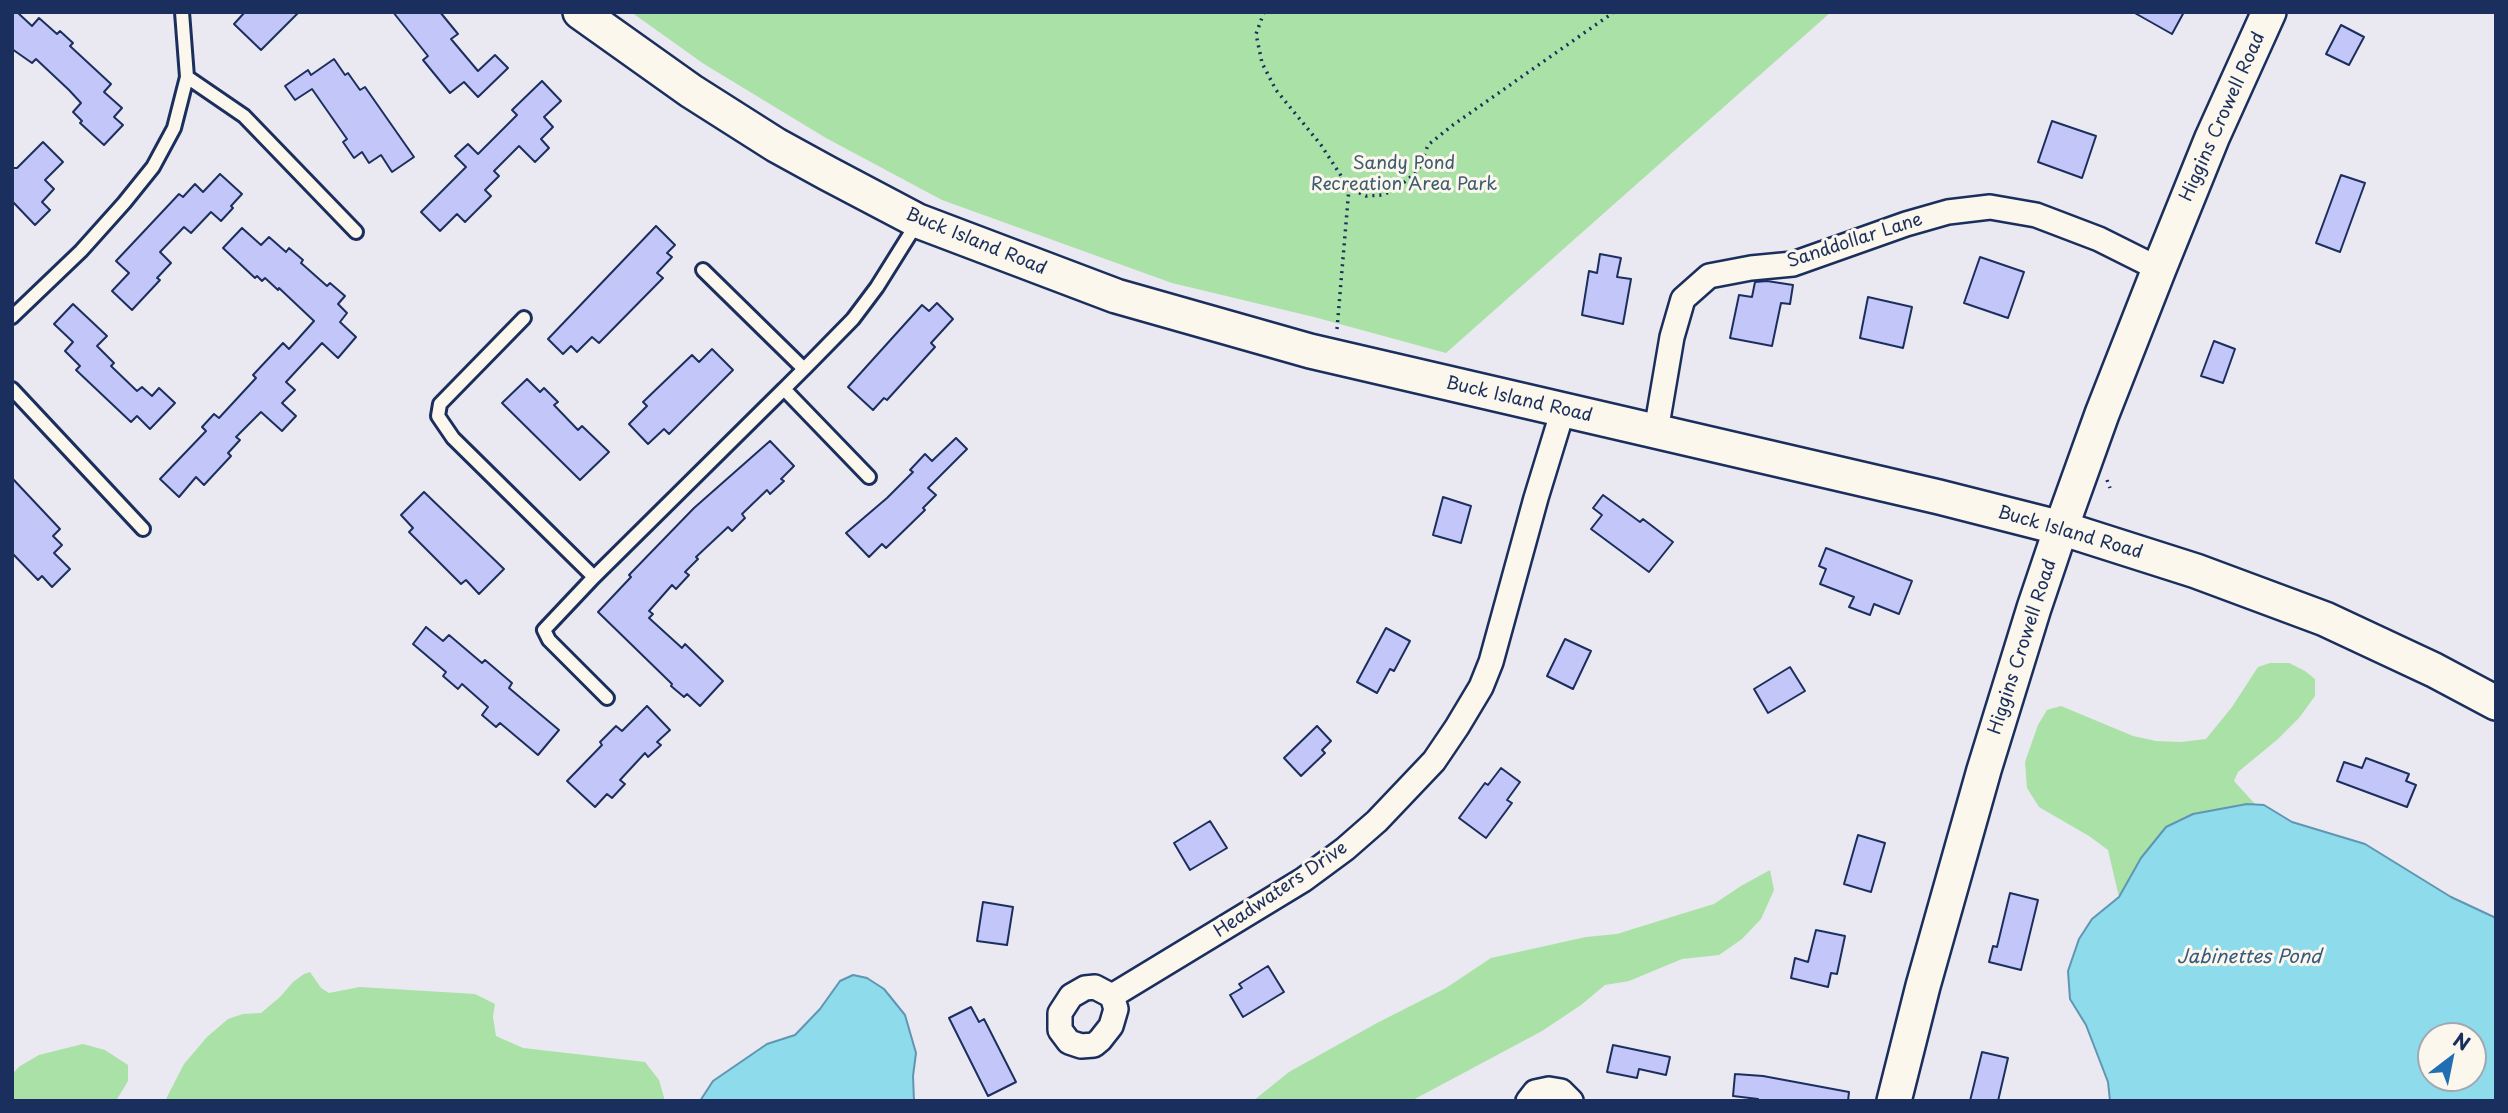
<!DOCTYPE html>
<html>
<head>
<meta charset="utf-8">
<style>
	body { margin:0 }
	#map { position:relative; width:2508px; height:1113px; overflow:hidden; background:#eae8f0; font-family:"Playpen Sans",sans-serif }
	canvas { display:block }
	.frame { position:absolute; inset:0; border:14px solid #1b2f5e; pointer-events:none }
	.north { position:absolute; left:2417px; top:1022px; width:70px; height:70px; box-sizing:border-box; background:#fbf7ec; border:2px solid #a1a7b3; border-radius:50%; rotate:32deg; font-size:19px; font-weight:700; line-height:28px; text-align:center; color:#1b2f5e }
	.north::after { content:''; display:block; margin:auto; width:24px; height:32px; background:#1f6fb2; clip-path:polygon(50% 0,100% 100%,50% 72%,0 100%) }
</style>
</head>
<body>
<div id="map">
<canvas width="2508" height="1113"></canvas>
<div class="frame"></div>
<div class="north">N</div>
</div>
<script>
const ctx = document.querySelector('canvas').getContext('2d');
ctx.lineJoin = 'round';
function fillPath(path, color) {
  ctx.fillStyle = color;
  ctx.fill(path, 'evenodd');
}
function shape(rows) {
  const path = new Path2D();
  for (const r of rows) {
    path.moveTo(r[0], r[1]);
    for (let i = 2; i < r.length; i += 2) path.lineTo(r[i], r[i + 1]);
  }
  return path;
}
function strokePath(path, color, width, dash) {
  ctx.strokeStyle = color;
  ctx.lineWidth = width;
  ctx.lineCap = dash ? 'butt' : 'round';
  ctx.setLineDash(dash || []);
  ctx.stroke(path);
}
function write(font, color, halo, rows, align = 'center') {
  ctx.font = font + ' "Playpen Sans",sans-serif';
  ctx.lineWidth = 6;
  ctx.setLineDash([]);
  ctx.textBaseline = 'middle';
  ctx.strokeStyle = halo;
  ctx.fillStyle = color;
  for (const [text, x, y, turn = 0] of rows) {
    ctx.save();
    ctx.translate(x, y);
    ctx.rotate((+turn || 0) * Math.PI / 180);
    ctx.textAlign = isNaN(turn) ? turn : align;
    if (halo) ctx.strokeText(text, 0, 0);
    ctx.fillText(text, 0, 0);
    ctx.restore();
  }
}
fillPath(shape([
	[631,12,1831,12,1446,353,1314,317,1172,283,942,200,826,138,704,64],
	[2270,663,2289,663,2305,671,2315,679,2315,696,2299,718,2278,739,2238,772,2234,781,2255,804,2247,804,2193,814,2141,858,2119,897,2108,850,2089,836,2039,807,2027,788,2025,762,2038,725,2047,710,2061,706,2133,736,2156,741,2181,742,2206,739,2232,707,2258,667],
	[1770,870,1774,890,1761,919,1742,939,1719,955,1682,959,1629,981,1605,985,1581,1005,1542,1031,1411,1101,1253,1101,1289,1072,1377,1023,1446,988,1491,958,1586,937,1617,934,1678,915,1714,904,1741,886],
	[310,972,321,988,329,993,360,987,475,994,495,1004,493,1017,496,1036,523,1048,645,1062,659,1080,665,1101,165,1101,184,1064,207,1037,228,1019,243,1014,261,1013,280,997,293,982,304,974],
	[83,1044,105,1050,128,1065,128,1081,116,1101,12,1101,12,1074,20,1066,39,1055]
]), '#a9e1a6');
const water = shape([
	[2247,804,2264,805,2292,822,2365,844,2451,897,2496,918,2496,1101,2110,1101,2108,1082,2086,1025,2070,999,2068,971,2079,939,2092,919,2119,897,2141,858,2166,827,2193,814,2247,804],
	[2431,1036,2473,1036,2473,1078,2431,1078,2431,1036],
	[853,975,867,978,884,989,905,1015,916,1053,913,1076,914,1101,700,1101,713,1081,767,1044,795,1035,820,1009,840,981,853,975]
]);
fillPath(water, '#8ddbeb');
strokePath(water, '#5f96b3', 2);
const building = shape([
	[12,12,17,12,32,26,39,18,57,34,60,31,73,43,70,46,111,84,104,92,122,108,114,117,123,125,104,145,80,123,82,121,73,112,81,103,69,90,36,59,32,63,12,49,12,12],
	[245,12,299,12,261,50,234,24,245,12],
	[393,12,440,12,458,34,451,39,478,71,495,55,508,68,478,97,464,82,450,93,423,60,428,56,393,12],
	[2133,12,2184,12,2172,34,2133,12],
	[2341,25,2364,37,2349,65,2326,54,2341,25],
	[334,59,345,75,348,73,360,90,365,87,414,157,392,172,381,155,369,163,362,152,354,158,343,142,347,139,312,89,295,100,285,86,308,70,311,75,334,59],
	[542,81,561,101,544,117,553,127,541,139,549,148,535,162,519,146,494,171,499,176,485,190,491,196,465,222,457,214,440,231,421,212,466,167,455,156,468,144,478,154,517,115,512,110,542,81],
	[2052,121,2096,136,2082,178,2038,162,2052,121],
	[43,142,63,162,45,180,54,189,42,202,50,210,35,225,12,201,12,168,17,168,43,142],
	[220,174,242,194,231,206,233,208,221,221,211,212,191,233,184,227,160,252,171,263,157,278,160,280,132,310,112,291,129,273,116,261,179,194,183,197,195,184,203,192,220,174],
	[2341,175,2365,183,2340,252,2316,243,2341,175],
	[656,226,675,245,667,253,672,257,657,273,663,278,599,343,592,337,577,352,571,346,563,354,548,339,656,226],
	[242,228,261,245,269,237,286,252,289,248,303,260,301,263,327,286,330,283,345,296,338,304,347,313,340,322,356,337,338,358,322,343,286,382,295,390,282,403,296,416,282,431,261,412,236,437,240,440,228,453,231,456,204,485,196,477,179,497,160,479,206,431,202,427,214,414,219,418,256,378,253,375,283,343,289,349,314,321,279,288,278,290,265,278,262,281,257,276,255,278,223,248,242,228],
	[1600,254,1621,258,1617,277,1631,279,1623,324,1582,315,1589,271,1597,273,1600,254],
	[1980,257,2024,272,2008,318,1964,303,1980,257],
	[1767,281,1793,285,1790,304,1781,303,1772,346,1730,338,1739,295,1752,297,1755,282,1767,281],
	[1868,297,1912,307,1903,348,1860,338,1868,297],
	[937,303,953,319,931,343,935,347,887,400,884,398,873,410,848,387,922,305,929,311,937,303],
	[73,304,107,336,97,346,114,363,111,366,137,391,142,387,152,396,159,388,175,403,150,429,137,416,131,422,76,370,80,366,65,351,73,342,54,324,73,304],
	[2214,341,2235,349,2223,383,2201,376,2214,341],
	[712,349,733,370,669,434,664,429,648,444,629,424,647,406,643,402,692,355,699,362,712,349],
	[527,379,540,392,544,388,558,402,554,405,578,430,582,426,609,452,580,480,502,403,527,379],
	[956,438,967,449,928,488,936,495,923,508,925,510,886,548,882,544,869,557,846,533,887,498,913,472,910,470,925,454,932,461,956,438],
	[770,441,794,466,781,479,784,481,770,494,767,490,742,514,745,518,732,531,728,527,696,557,698,559,685,572,689,575,676,589,672,585,649,611,653,614,649,618,682,648,685,644,723,681,700,706,687,694,684,697,671,686,672,684,598,612,631,577,629,575,694,508,770,441],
	[12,478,60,529,53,536,62,545,54,553,70,569,52,587,42,576,38,580,12,553,12,478],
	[424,492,504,569,479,594,466,580,461,584,409,532,413,528,401,515,424,492],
	[1603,495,1640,522,1643,519,1673,542,1649,572,1591,529,1602,515,1593,508,1603,495],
	[1443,497,1471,506,1461,543,1433,535,1443,497],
	[1826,548,1912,581,1899,614,1874,604,1870,615,1849,607,1854,597,1820,584,1826,569,1819,566,1826,548],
	[426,627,443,641,449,635,482,663,485,660,512,683,509,688,559,730,538,755,500,723,496,727,482,715,488,707,462,684,458,689,443,676,446,672,413,644,426,627],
	[1386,628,1410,641,1394,671,1390,669,1377,693,1357,682,1386,628],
	[1565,639,1591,651,1573,689,1547,676,1565,639],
	[1790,667,1805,691,1768,713,1754,689,1790,667],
	[647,706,670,730,657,742,661,745,648,757,645,753,620,780,625,784,612,798,607,794,595,807,567,781,602,745,600,742,616,726,622,731,647,706],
	[1317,726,1331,741,1322,750,1325,753,1301,776,1284,758,1317,726],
	[2366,758,2409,774,2406,781,2416,785,2407,807,2337,781,2344,762,2362,768,2366,758],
	[1501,768,1520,782,1507,800,1512,803,1486,838,1459,818,1485,783,1488,785,1501,768],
	[1210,821,1227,848,1190,870,1174,843,1210,821],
	[1858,835,1885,843,1871,892,1844,884,1858,835],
	[2010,893,2038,900,2021,970,1989,962,1993,946,1997,947,2010,893],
	[983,902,1013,907,1007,945,977,941,983,902],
	[1816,930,1845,936,1837,974,1831,973,1828,987,1791,978,1795,958,1808,962,1816,930],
	[1268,966,1284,992,1243,1017,1230,995,1242,988,1239,984,1268,966],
	[971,1007,979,1022,984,1019,1016,1082,988,1096,949,1018,971,1007],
	[1613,1045,1670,1057,1666,1075,1639,1069,1637,1078,1607,1072,1613,1045],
	[1982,1052,2008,1058,1998,1101,1970,1101,1982,1052],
	[1735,1074,1763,1076,1849,1092,1848,1101,1758,1101,1758,1099,1733,1096,1735,1074]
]);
fillPath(building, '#c3c6f8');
strokePath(building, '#1b2f5e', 2);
const lane = shape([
	[182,12,187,77,244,116,356,232],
	[703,270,804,369,784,389],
	[12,317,81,251,124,203,153,167,174,128,187,77],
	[524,318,440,404,438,416,453,438,594,577,784,389,869,477],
	[804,369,853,319,877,287,917,223],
	[12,389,143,529],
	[594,577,544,630,549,640,607,698]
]);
const street = shape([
	[1656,431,1672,337,1683,299,1709,276,1751,268,1793,264,1906,224,1948,212,1990,207,2036,215,2099,239,2159,269],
	[1112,996,1116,1009,1111,1026,1100,1040,1094,1045,1081,1046,1069,1042,1060,1030,1060,1013,1071,996,1085,988,1095,987,1112,996,1303,880,1345,849,1377,821,1434,761,1457,727,1481,687,1491,662,1536,498,1563,410],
	[1528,1101,1535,1092,1549,1089,1561,1091,1571,1101]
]);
const secondary = shape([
	[580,12,691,91,776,145,827,173,918,221,1116,296,1310,351,1939,497,2061,528,2196,571,2325,619,2434,670,2496,703],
	[1894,1101,1923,986,1984,770,2034,608,2061,528,2102,414,2159,269,2212,138,2269,12]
]);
strokePath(lane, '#1b2f5e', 18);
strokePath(street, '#1b2f5e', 28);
strokePath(secondary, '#1b2f5e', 38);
strokePath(shape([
	[1264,12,1256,34,1262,63,1276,90,1321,145,1349,188,1366,196,1383,195,1397,188,1418,171,1428,145,1453,125,1614,12],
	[1337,329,1349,188],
	[2107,480,2110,488]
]), '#1b2f5e', 3.5, [2, 5]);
strokePath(lane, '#fbf7ec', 12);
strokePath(street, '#fbf7ec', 23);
strokePath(secondary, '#fbf7ec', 33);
write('18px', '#1b2f5e', '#fbf7ec', [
	["Higgins Crowell Road",2223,117,-66],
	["Sanddollar Lane",1855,241,-18],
	["Buck Island Road",976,242,22],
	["Buck Island Road",1519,400,13],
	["Buck Island Road",2070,533,16],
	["Higgins Crowell Road",2023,647,-72],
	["Headwaters Drive",1281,890,-34]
]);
write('18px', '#3e5c70', '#fbf7ec', [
	["Sandy Pond",1404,164],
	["Recreation Area Park",1404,185]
]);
write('italic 19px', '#385a81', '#fbf7ec', [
	["Jabinettes Pond",2249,958]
]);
</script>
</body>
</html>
